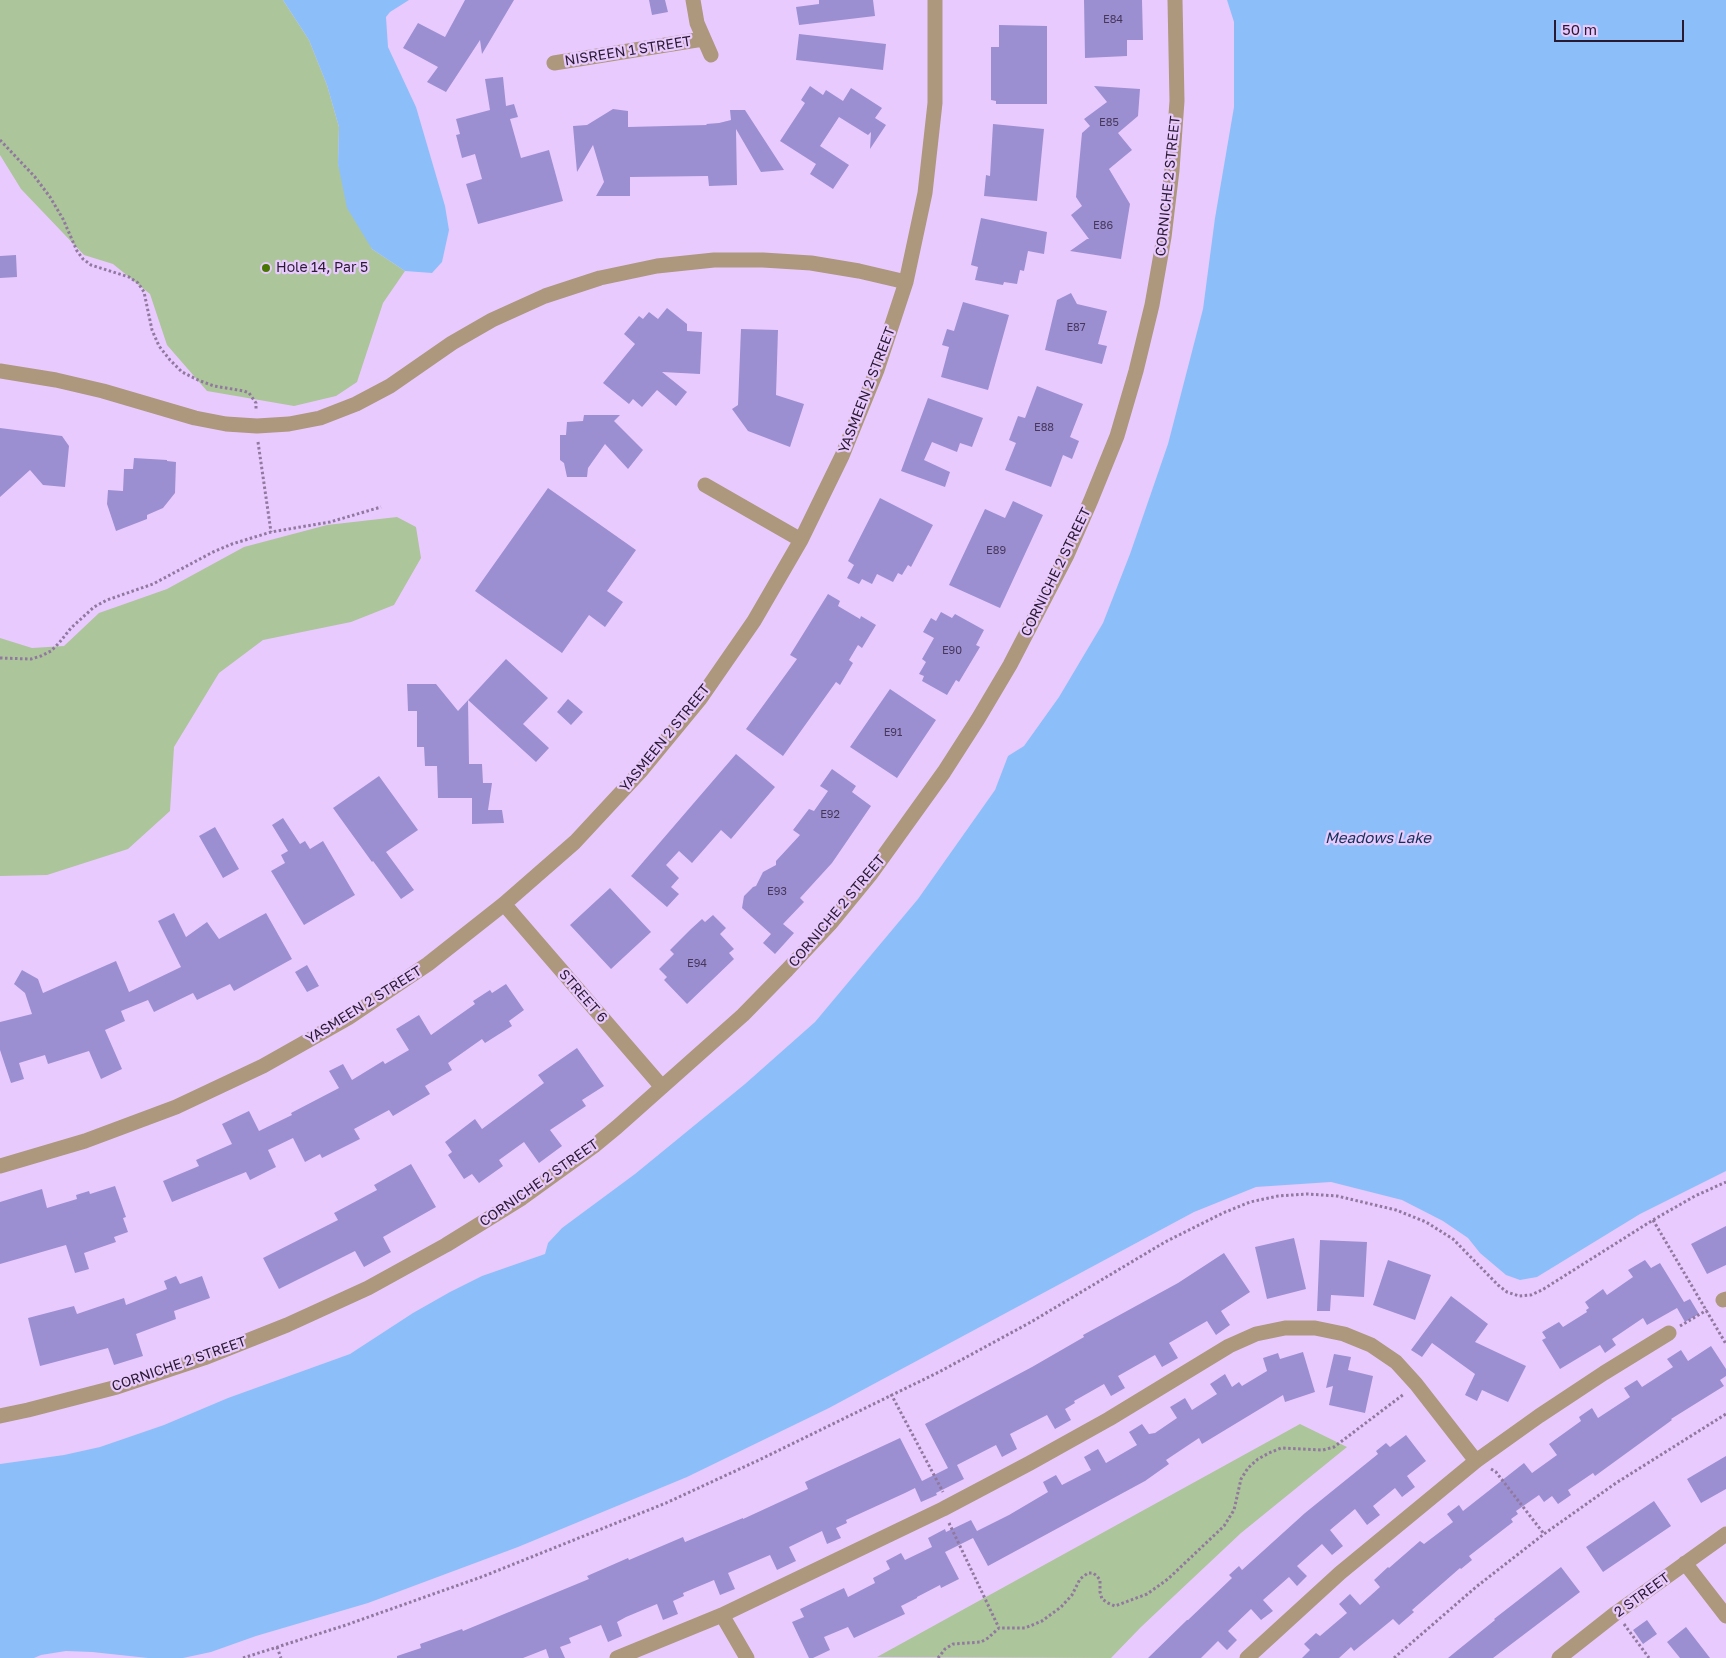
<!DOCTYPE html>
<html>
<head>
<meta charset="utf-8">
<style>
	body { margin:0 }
	#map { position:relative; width:1726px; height:1658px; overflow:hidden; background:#e9cafe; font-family:"Golos Text",sans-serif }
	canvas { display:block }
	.scale { position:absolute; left:1554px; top:20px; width:130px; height:22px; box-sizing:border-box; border:2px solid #291a32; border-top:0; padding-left:6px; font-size:15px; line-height:18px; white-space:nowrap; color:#291a32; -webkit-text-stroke:4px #e9cafe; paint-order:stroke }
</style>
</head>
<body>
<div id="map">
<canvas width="1726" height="1658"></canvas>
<div class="scale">50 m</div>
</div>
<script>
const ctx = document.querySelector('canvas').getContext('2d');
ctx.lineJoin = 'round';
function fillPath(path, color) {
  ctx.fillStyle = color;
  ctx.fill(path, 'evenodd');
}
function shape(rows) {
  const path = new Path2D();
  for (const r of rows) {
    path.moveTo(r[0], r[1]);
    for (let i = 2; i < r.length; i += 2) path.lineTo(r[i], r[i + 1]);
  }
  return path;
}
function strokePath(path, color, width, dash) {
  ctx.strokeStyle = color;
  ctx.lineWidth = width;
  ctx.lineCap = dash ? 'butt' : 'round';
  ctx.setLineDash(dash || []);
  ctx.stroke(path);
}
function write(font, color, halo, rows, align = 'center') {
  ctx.font = font + ' "Golos Text",sans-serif';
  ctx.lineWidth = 4.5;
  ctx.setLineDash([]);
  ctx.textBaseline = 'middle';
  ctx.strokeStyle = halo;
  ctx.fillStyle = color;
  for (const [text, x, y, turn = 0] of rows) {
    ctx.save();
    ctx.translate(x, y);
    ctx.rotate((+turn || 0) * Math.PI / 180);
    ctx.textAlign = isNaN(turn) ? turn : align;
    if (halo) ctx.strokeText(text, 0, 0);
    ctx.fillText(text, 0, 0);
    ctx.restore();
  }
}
fillPath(shape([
	[0,0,283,0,309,40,327,85,339,127,338,164,372,249,405,271,383,303,357,382,336,396,294,406,207,391,167,345,150,294,113,264,84,255,21,189,0,155],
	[397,517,416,527,421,558,394,605,351,622,263,640,219,673,174,747,170,811,128,849,47,875,0,876,0,638,32,648,64,646,99,613,167,589,244,547,327,525],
	[1300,1424,1347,1447,1241,1533,1141,1627,1111,1658,877,1657]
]), '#adc59b');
fillPath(shape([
	[283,0,409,0,390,12,386,17,388,47,416,107,445,206,449,230,442,262,432,273,405,271,372,249,347,208,338,164,339,127,327,85,309,40],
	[1227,0,1726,0,1726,1171,1640,1214,1537,1277,1520,1280,1506,1275,1480,1253,1468,1238,1443,1221,1402,1200,1331,1182,1256,1187,1194,1212,829,1408,687,1477,518,1547,368,1603,256,1636,211,1652,183,1658,148,1658,92,1652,66,1651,41,1655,34,1658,0,1658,0,1464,64,1455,100,1447,164,1425,228,1398,350,1354,413,1313,450,1292,482,1276,545,1254,548,1243,562,1228,635,1174,745,1084,815,1022,918,899,995,790,1008,756,1024,746,1059,697,1103,623,1130,554,1168,444,1203,309,1215,218,1234,107,1234,22]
]), '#8cbff9');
fillPath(shape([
	[465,0,514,0,482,54,480,40,446,92,427,82,438,67,403,48,418,23,445,37],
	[649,0,665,0,668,12,652,15],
	[819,0,873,0,875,16,799,25,796,7,819,4],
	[1084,0,1142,0,1143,40,1127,40,1127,56,1085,58],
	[999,25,1047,26,1047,104,996,104,996,101,991,100,991,47,999,47],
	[799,34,886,44,883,70,796,60],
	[503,77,506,106,514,104,518,117,510,119,521,158,549,150,563,201,478,224,466,184,482,179,475,154,462,158,456,135,460,134,456,119,490,110,485,79],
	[810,86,823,95,826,90,843,101,851,88,882,108,875,118,886,125,870,149,871,132,868,135,839,117,820,146,849,165,833,189,810,174,816,164,780,141,805,103,801,100],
	[1094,86,1140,89,1138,116,1118,133,1132,150,1109,169,1130,204,1121,259,1070,251,1087,239,1089,239,1071,215,1082,206,1076,197,1082,133,1090,126,1084,119,1107,102],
	[613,109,628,111,628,127,707,125,706,124,719,123,731,120,730,110,745,110,784,170,761,172,736,129,737,185,709,186,708,176,630,177,630,196,596,196,604,182,593,145,577,172,573,126,587,125],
	[993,124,1044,129,1037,201,984,196,986,175,990,176],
	[981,218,1047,232,1044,254,1028,251,1024,271,1020,270,1017,284,1004,282,1003,285,975,280,978,267,971,265],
	[16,255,17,277,0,278,0,256],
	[1071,293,1077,304,1107,311,1098,344,1107,346,1102,364,1045,350,1057,300],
	[963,302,1009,315,988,390,941,377,949,347,942,345,947,329,954,331],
	[667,308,687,324,687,331,702,332,700,374,662,372,687,392,676,406,657,390,642,407,633,399,629,404,603,383,635,344,624,334,639,316,643,319,649,312,658,319],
	[741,329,778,330,776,395,804,404,790,447,748,431,732,409,738,405],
	[1037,386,1083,404,1070,437,1079,441,1072,459,1063,455,1051,487,1005,470,1016,443,1009,440,1018,416,1025,418],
	[928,398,983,418,972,447,960,443,957,452,932,442,924,460,950,472,945,487,901,471],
	[584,415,620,415,614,421,643,450,628,469,605,444,588,468,587,477,567,477,564,463,560,460,560,435,566,435,567,422,583,421],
	[0,428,62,436,69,446,65,487,43,485,30,470,0,497],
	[134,458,167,460,167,461,176,462,175,493,163,508,147,515,147,519,116,531,107,504,108,490,123,491,124,469,133,469],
	[548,488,636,550,607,591,623,602,605,627,589,615,562,653,475,591],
	[880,498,933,525,911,567,908,565,902,575,898,573,893,582,877,574,872,584,862,579,859,584,847,578,854,565,848,561],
	[1013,501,1043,515,1000,608,949,585,985,509,1005,518],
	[828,594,840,601,838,606,860,619,861,616,876,625,862,648,858,645,849,660,853,663,840,685,836,682,783,756,746,729,797,659,790,655],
	[941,612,952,618,955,614,984,630,976,645,980,647,959,682,956,680,947,695,922,681,924,676,919,674,926,662,922,659,934,638,923,632,931,618,936,621],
	[506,659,548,698,523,724,549,748,536,762,468,700,469,764,482,764,483,783,492,783,488,810,502,810,504,823,472,824,472,798,438,798,437,766,425,766,424,747,417,747,417,711,408,711,407,684,436,684,458,711],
	[890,689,936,720,897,778,850,747],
	[568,699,583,712,571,725,557,712],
	[736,754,775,787,731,839,721,830,692,863,679,851,666,865,679,878,671,887,679,894,667,907,631,876],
	[832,769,856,786,852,792,871,806,832,863,800,898,804,902,783,924,794,933,775,954,763,943,771,934,742,908,744,896,753,887,756,886,763,872,776,865,776,861,800,835,793,830,809,809,814,811,828,791,820,786],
	[379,776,418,830,386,852,414,890,401,899,373,861,372,862,333,808],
	[283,818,300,844,305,841,310,849,323,841,355,895,304,925,271,871,285,863,281,855,288,851,272,825],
	[215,827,239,869,223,878,199,836],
	[610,888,651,932,611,969,570,925],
	[174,913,186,937,207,922,219,939,266,913,292,959,234,991,230,984,197,1000,193,993,154,1012,148,1000,121,1011,125,1021,105,1030,122,1069,101,1079,89,1051,48,1064,45,1055,19,1063,24,1079,11,1083,0,1050,0,1022,32,1014,25,993,14,984,22,970,38,979,43,993,116,961,129,992,181,967,158,921],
	[713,915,726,928,720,934,734,949,729,953,734,959,687,1004,664,980,667,977,659,969,674,954,670,950,691,929,702,919,705,922],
	[307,965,319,986,307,992,295,972],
	[506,984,524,1010,509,1021,512,1026,485,1043,482,1039,448,1063,452,1070,425,1086,430,1094,393,1116,389,1110,354,1129,360,1139,322,1158,320,1154,305,1162,293,1138,268,1150,276,1167,250,1180,246,1172,172,1202,163,1181,199,1166,196,1160,232,1144,222,1124,249,1111,259,1131,292,1115,291,1113,339,1088,329,1071,343,1064,352,1080,383,1061,385,1064,409,1050,396,1029,419,1015,431,1035,475,1004,473,1001,490,990,492,993],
	[577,1048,604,1086,582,1100,586,1106,550,1130,562,1146,539,1163,524,1142,499,1160,503,1166,479,1183,472,1174,464,1179,448,1155,452,1152,445,1142,475,1119,482,1129,544,1083,538,1075],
	[411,1164,436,1207,383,1237,391,1252,364,1267,355,1251,279,1289,263,1258,338,1220,334,1213,377,1190,374,1185],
	[115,1186,126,1217,123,1218,128,1232,114,1237,116,1242,84,1253,89,1269,75,1273,66,1245,0,1264,0,1202,42,1189,47,1208,77,1199,76,1195,89,1191,90,1194],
	[1726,1226,1726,1265,1707,1274,1691,1244],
	[1294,1238,1306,1289,1267,1299,1255,1247],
	[1320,1240,1367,1242,1364,1297,1331,1295,1330,1311,1317,1311],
	[1224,1253,1250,1292,1221,1311,1230,1325,1216,1335,1207,1321,1169,1343,1178,1358,1162,1367,1155,1355,1118,1376,1125,1388,1111,1396,1104,1384,1074,1401,1075,1403,1065,1409,1071,1420,1055,1429,1047,1415,1010,1434,1017,1449,1002,1457,996,1445,957,1465,964,1479,936,1493,937,1495,921,1502,915,1488,905,1493,846,1520,847,1523,836,1528,841,1538,827,1544,822,1531,789,1547,796,1561,777,1570,770,1555,728,1573,735,1589,720,1595,714,1580,683,1593,684,1596,673,1601,678,1614,663,1620,657,1604,626,1617,617,1622,622,1636,608,1642,601,1625,569,1638,571,1643,560,1647,565,1658,549,1658,546,1649,523,1658,397,1658,397,1656,421,1648,420,1644,462,1629,463,1631,589,1579,587,1576,628,1558,629,1560,683,1537,685,1542,743,1518,743,1519,808,1489,805,1482,900,1438,922,1481,948,1468,925,1424,1032,1367,1084,1337,1083,1335,1178,1283],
	[1388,1260,1431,1275,1415,1320,1373,1305],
	[1645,1260,1651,1268,1660,1263,1684,1302,1690,1299,1699,1314,1685,1322,1677,1308,1647,1325,1643,1318,1612,1339,1616,1345,1605,1353,1600,1345,1560,1369,1542,1340,1546,1338,1542,1332,1559,1322,1563,1327,1587,1312,1586,1310,1589,1308,1585,1302,1603,1289,1607,1295,1633,1277,1628,1270],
	[176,1276,180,1284,202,1276,210,1298,174,1311,176,1319,136,1334,143,1356,114,1365,108,1348,40,1366,28,1318,74,1306,77,1314,124,1298,126,1305,167,1289,164,1281],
	[1451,1296,1488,1324,1475,1342,1526,1366,1508,1402,1482,1390,1477,1401,1465,1395,1475,1374,1432,1343,1422,1357,1411,1350],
	[1711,1346,1726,1369,1726,1376,1720,1380,1724,1386,1671,1419,1672,1420,1595,1476,1593,1473,1568,1490,1571,1495,1558,1504,1552,1496,1544,1502,1539,1495,1516,1511,1518,1514,1511,1519,1513,1522,1469,1556,1472,1560,1461,1569,1460,1568,1412,1610,1414,1612,1399,1625,1393,1619,1354,1651,1351,1647,1339,1658,1302,1658,1310,1650,1304,1644,1316,1633,1320,1636,1347,1613,1339,1604,1350,1594,1360,1605,1380,1587,1374,1580,1388,1567,1389,1568,1420,1541,1424,1544,1453,1522,1447,1514,1459,1505,1463,1511,1524,1463,1532,1473,1557,1455,1549,1444,1581,1421,1579,1417,1592,1408,1598,1418,1630,1397,1624,1388,1637,1380,1642,1387,1673,1367,1667,1359,1681,1350,1688,1361],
	[1303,1352,1315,1392,1285,1402,1283,1395,1202,1444,1199,1438,1166,1460,1169,1464,1145,1481,988,1566,973,1538,945,1552,959,1579,941,1588,940,1585,917,1597,917,1598,901,1606,905,1614,854,1638,848,1627,824,1637,830,1650,813,1658,809,1658,792,1622,804,1617,800,1609,844,1588,848,1597,875,1583,873,1578,890,1569,886,1561,901,1553,905,1560,932,1547,928,1538,945,1529,946,1532,971,1520,977,1531,1009,1515,1048,1492,1043,1482,1056,1475,1062,1485,1091,1470,1084,1457,1098,1449,1106,1463,1137,1445,1129,1432,1142,1424,1149,1434,1155,1433,1177,1418,1170,1407,1185,1398,1192,1410,1217,1394,1210,1384,1225,1374,1232,1387,1239,1382,1242,1386,1267,1371,1263,1358,1278,1353,1280,1359],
	[1334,1354,1351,1357,1348,1370,1373,1376,1365,1413,1329,1405,1333,1386,1326,1388],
	[1406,1435,1426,1461,1407,1476,1415,1487,1402,1497,1395,1488,1373,1506,1380,1515,1367,1525,1355,1509,1330,1530,1343,1546,1332,1555,1322,1544,1297,1566,1307,1576,1297,1586,1289,1577,1263,1600,1273,1611,1261,1620,1251,1609,1228,1631,1237,1640,1227,1650,1218,1641,1201,1658,1148,1658,1187,1620,1188,1620,1232,1578,1229,1575,1239,1566,1242,1570,1305,1513,1378,1454,1376,1451,1386,1443,1390,1447],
	[1726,1456,1726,1489,1701,1503,1687,1479],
	[1654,1501,1671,1526,1603,1572,1586,1547],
	[1561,1567,1580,1592,1493,1658,1448,1658,1495,1620,1494,1619],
	[1647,1620,1657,1634,1643,1644,1633,1630],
	[1686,1627,1710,1658,1680,1658,1667,1642]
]), '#9b8fd2');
strokePath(shape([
	[0,140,35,177,50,197,63,219,77,251,83,259,91,265,129,277,138,283,144,292,152,330,159,346,170,360,182,372,198,380,214,386,244,391,249,393,256,403,256,410],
	[258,442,271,532],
	[0,658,31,659,41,656,51,651,59,643,71,628,94,607,107,600,153,584,213,552,232,544,271,532,330,522,381,507],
	[1653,1220,1726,1344],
	[1680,1326,1707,1310],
	[891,1394,943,1492],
	[1491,1469,1496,1472,1544,1534],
	[949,1523,999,1628],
	[1624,1624,1649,1658],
	[277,1647,281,1658],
	[243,1658,346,1625,484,1576,666,1503,759,1460,939,1372,1031,1322,1165,1242,1223,1213,1250,1202,1278,1196,1307,1194,1337,1196,1396,1210,1426,1222,1453,1239,1498,1285,1507,1292,1519,1296,1531,1295,1542,1290,1653,1220,1695,1196,1726,1182],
	[938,1658,945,1649,953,1644,981,1642,988,1638,999,1628,1025,1628,1042,1621,1061,1607,1072,1595,1080,1579,1088,1573,1093,1573,1097,1576,1100,1580,1100,1592,1102,1599,1108,1603,1115,1606,1147,1594,1168,1579,1224,1526,1234,1510,1241,1479,1248,1468,1258,1459,1269,1453,1281,1448,1323,1450,1334,1447,1404,1394],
	[1394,1658,1476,1587,1544,1534,1616,1483,1726,1414]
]), '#90789f', 3, [2.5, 2.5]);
strokePath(shape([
	[693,0,697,23,711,55],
	[554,63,703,39],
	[0,371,56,380,103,391,195,418,226,424,257,426,289,424,320,418,356,404,390,386,452,343,492,320,545,296,600,278,657,266,714,260,763,260,811,263,859,271,906,282],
	[705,485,801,540],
	[504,904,662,1087],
	[0,1166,85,1141,176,1107,263,1066,348,1018,428,964,504,904,575,842,640,772,700,699,754,621,801,540,842,456,877,370,906,282,925,193,935,103,935,0],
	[1723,1300,1726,1299],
	[0,1416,28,1410,117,1387,204,1358,287,1325,368,1288,446,1245,522,1198,594,1146,617,1127,743,1015,787,970,830,924,870,875,944,772,978,719,1010,665,1067,555,1091,500,1117,436,1136,371,1152,305,1164,237,1172,170,1177,101,1175,0],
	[1685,1563,1726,1616],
	[722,1615,747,1658],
	[617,1658,722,1615,943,1509,1030,1463,1109,1419,1229,1346,1256,1334,1285,1328,1315,1328,1344,1334,1371,1345,1396,1362,1416,1384,1476,1461],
	[1247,1658,1340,1573,1476,1461,1539,1416,1604,1373,1669,1333],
	[1559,1658,1616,1613,1726,1534]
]), '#ad977d', 15);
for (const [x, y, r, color] of [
	[266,268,5,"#477700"]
]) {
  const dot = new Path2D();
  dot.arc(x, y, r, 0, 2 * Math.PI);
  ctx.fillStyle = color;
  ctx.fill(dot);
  strokePath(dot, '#e9cafe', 2);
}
write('11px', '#46375a', null, [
	["E84",1113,20],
	["E85",1109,123],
	["E86",1103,226],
	["E87",1076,328],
	["E88",1044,428],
	["E89",996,551],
	["E90",952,651],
	["E91",893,733],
	["E92",830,815],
	["E93",777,892],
	["E94",697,964]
]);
write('14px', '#291a32', '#e9cafe', [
	["NISREEN 1 STREET",628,51,-9],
	["CORNICHE 2 STREET",1168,186,-84],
	["YASMEEN 2 STREET",867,390,-69],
	["CORNICHE 2 STREET",1056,572,-64],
	["YASMEEN 2 STREET",665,738,-51],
	["CORNICHE 2 STREET",837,911,-50],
	["STREET 6",583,996,49],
	["YASMEEN 2 STREET",364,1005,-32],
	["CORNICHE 2 STREET",539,1183,-35],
	["CORNICHE 2 STREET",179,1364,-19],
	["2 STREET",1642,1595,-36]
]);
write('14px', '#291a32', '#e9cafe', [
	["Hole 14, Par 5",276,268]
], 'left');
write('italic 15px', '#0f3358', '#e9cafe', [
	["Meadows Lake",1378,838]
]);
</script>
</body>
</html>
